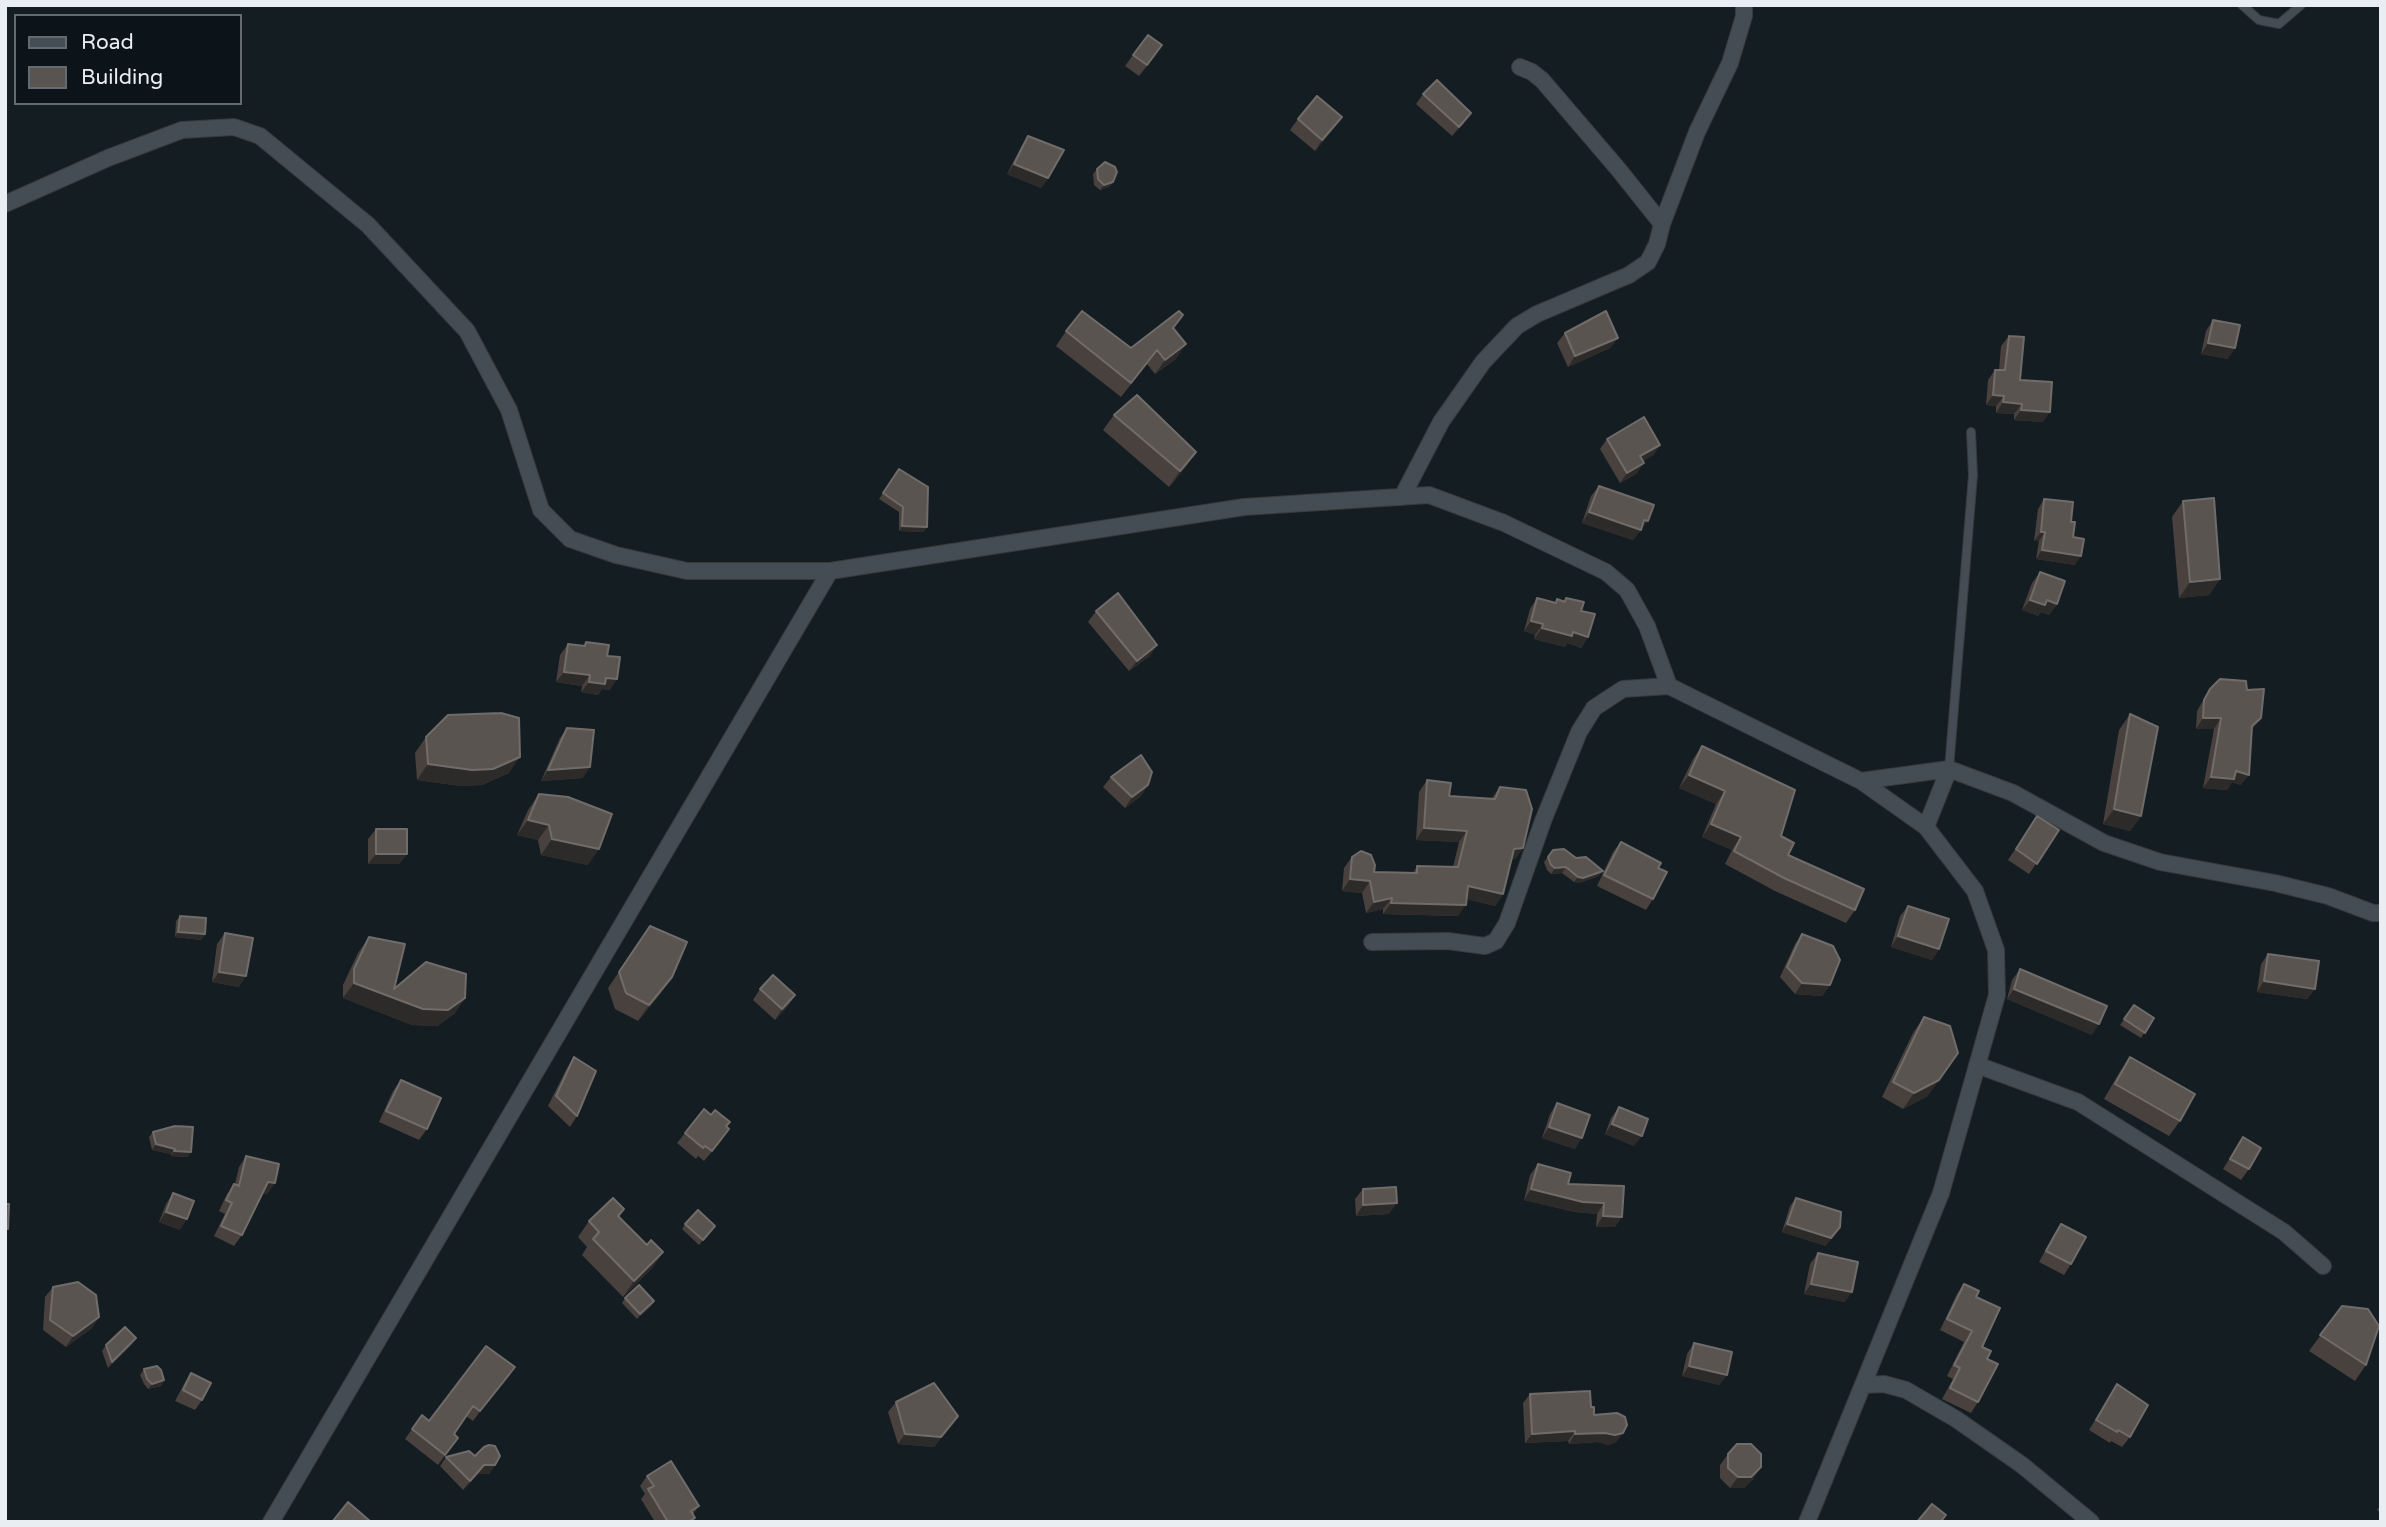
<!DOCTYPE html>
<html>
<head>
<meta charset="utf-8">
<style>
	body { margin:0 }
	#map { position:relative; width:2386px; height:1527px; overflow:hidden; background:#141d22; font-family:"Varela Round",sans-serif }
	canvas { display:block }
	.frame { position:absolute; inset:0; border:7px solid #e8eef2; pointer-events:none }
	.legend { position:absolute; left:14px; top:14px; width:228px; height:91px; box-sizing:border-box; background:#0c1319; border:2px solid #646b70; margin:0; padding:9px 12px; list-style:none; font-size:21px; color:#e8eef2 }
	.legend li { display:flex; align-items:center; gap:14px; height:35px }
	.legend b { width:35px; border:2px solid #646b70 }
</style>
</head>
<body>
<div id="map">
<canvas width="2386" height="1527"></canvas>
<div class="frame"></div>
<ul class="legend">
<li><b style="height:9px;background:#444d53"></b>Road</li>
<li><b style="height:19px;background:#5a5450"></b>Building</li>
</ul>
</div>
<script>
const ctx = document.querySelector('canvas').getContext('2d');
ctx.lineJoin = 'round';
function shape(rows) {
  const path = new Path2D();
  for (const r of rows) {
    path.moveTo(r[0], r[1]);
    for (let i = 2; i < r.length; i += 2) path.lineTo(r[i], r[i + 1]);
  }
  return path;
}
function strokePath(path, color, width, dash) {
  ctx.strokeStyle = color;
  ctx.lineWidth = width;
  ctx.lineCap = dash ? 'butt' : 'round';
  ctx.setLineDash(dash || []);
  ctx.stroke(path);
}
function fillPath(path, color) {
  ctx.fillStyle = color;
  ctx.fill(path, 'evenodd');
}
const lane = shape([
	[2242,5,2259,20,2279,24,2301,5],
	[1949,769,1973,475,1971,432]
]);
const street = shape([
	[5,204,108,158,182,130,234,127,260,136,368,225,467,331,509,410,541,510,570,539,616,555,687,571,830,571],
	[1662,224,1697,132,1730,63,1744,16,1744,5],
	[1402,497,1441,422,1483,362,1517,326,1537,314,1629,275,1648,262,1657,244,1662,224,1619,170,1542,80,1532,72,1520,67],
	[1926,827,1949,769],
	[1372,942,1448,941,1485,946,1496,941,1507,923,1543,821,1579,732,1594,708,1623,689,1669,686,1861,781],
	[1977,1065,2078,1102,2284,1232,2323,1266],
	[1863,1385,1884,1384,1906,1390,1956,1419,2022,1465,2091,1522],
	[271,1522,830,571,1244,507,1429,495,1504,523,1606,572,1627,590,1647,626,1669,686],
	[1807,1522,1941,1193,1997,995,1996,950,1975,891,1926,827,1861,781,1949,769,2013,793,2104,843,2160,862,2275,883,2328,896,2373,913,2381,913]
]);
strokePath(lane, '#353a3e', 10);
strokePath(street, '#353a3e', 18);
strokePath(lane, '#444d53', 8);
strokePath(street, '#444d53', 16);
fillPath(shape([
	[1133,55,1155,56,1139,76,1125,66],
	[1423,94,1464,123,1452,136,1416,104],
	[1342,117,1334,128,1315,151,1290,130,1298,119],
	[1028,136,1048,178,1041,188,1007,174,1021,147],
	[1097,169,1113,182,1109,187,1100,190,1094,185,1093,174],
	[2213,320,2228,359,2201,354,2206,331],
	[1174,329,1176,359,1155,374,1147,364,1121,397,1056,346,1066,331,1131,348],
	[1565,333,1618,338,1610,348,1568,367,1557,343],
	[2009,336,2020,380,2043,422,2014,420,2014,414,1996,413,1996,406,1986,405,1988,380,1995,370,1999,370,2001,346],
	[1114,415,1196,452,1185,468,1169,487,1103,430],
	[1607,439,1660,445,1653,455,1643,461,1644,463,1636,474,1620,483,1600,449],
	[899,469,927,527,923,532,899,531,899,512,879,499],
	[1599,486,1641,532,1640,531,1633,540,1582,523,1591,496],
	[2044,499,2071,522,2075,565,2036,559,2039,541,2034,541,2038,509],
	[2183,501,2220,579,2209,595,2179,598,2172,517],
	[2040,572,2057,604,2049,615,2041,612,2038,616,2022,610,2032,583],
	[1537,598,1555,603,1557,599,1564,601,1566,598,1581,611,1588,637,1581,648,1567,643,1565,647,1534,639,1535,635,1524,631,1530,609],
	[1096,611,1150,656,1129,671,1088,622],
	[586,642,607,656,610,690,602,689,598,695,581,692,582,686,556,682,560,655,568,644,583,646],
	[2210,689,2247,690,2261,718,2251,731,2241,785,2232,782,2227,790,2203,788,2214,729,2196,729,2197,711],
	[2130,714,2141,816,2130,831,2103,824,2119,730],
	[567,728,583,778,541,781,560,738],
	[426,737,509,773,482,785,461,786,417,780,415,753],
	[1702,746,1781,836,1788,855,1855,910,1846,923,1775,891,1725,864,1732,850,1702,837,1716,804,1679,788,1693,759],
	[1111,777,1148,785,1141,796,1125,808,1103,787],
	[1427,780,1449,796,1492,798,1500,787,1523,848,1515,859,1511,859,1503,894,1495,906,1467,899,1458,916,1383,914,1383,909,1366,913,1362,893,1342,891,1344,868,1352,857,1374,872,1413,873,1417,866,1453,867,1459,842,1416,840,1419,792],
	[539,794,588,865,541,855,538,840,517,835,528,810],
	[2037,816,2059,830,2029,874,2008,860],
	[376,829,407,854,399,864,368,864,368,839],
	[1621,842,1658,868,1653,899,1646,910,1597,886,1613,852],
	[1553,850,1599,876,1579,883,1574,882,1562,873,1551,874,1547,870,1544,862],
	[1908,906,1939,949,1932,960,1891,947,1900,916],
	[180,916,205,934,201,940,175,937,176,921],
	[650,926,661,993,638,1021,615,1009,608,988],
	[225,933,239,987,212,982,217,944],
	[1802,934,1830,985,1822,996,1795,994,1780,977,1795,944],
	[369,937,394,989,465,998,454,1014,437,1026,412,1025,343,998,343,985,358,953],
	[2268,954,2315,989,2307,999,2257,992,2261,964],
	[2020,969,2092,1035,2007,999,2012,980],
	[760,989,795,995,788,1006,775,1020,753,1000],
	[2134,1005,2154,1018,2141,1038,2120,1025],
	[1924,1017,1928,1096,1903,1109,1882,1097,1913,1033],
	[574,1057,577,1116,570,1127,548,1106,567,1068],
	[2130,1057,2180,1121,2169,1136,2104,1099,2119,1073],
	[401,1080,427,1129,419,1140,379,1122,393,1091],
	[1557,1103,1575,1149,1542,1138,1550,1114],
	[1619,1107,1634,1146,1605,1134,1611,1118],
	[726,1127,722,1140,704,1161,698,1156,696,1159,677,1143,685,1133],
	[153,1132,188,1157,171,1156,171,1154,152,1150,149,1137],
	[2243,1137,2249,1169,2241,1180,2223,1169],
	[246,1156,275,1183,267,1194,263,1193,242,1235,234,1246,214,1236,225,1214,219,1211,227,1194,235,1184,239,1167],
	[1538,1164,1568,1184,1624,1186,1615,1227,1596,1227,1597,1214,1575,1212,1524,1200,1530,1175],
	[1363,1189,1389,1214,1356,1216,1355,1199],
	[173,1193,180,1230,159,1222,166,1204],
	[1796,1198,1826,1246,1782,1232,1790,1206],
	[624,1209,619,1217,647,1245,663,1252,652,1268,623,1297,582,1255,587,1247,578,1237,589,1221],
	[685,1224,715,1226,699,1245,682,1229],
	[2061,1224,2071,1264,2064,1275,2039,1262,2054,1234],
	[1818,1253,1845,1302,1804,1294,1810,1264],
	[1964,1284,1976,1297,1982,1347,1987,1359,1978,1402,1971,1413,1942,1399,1953,1379,1947,1376,1964,1342,1940,1330,1957,1294],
	[53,1287,99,1317,92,1328,66,1347,43,1330,45,1297],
	[625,1298,651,1306,637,1319,622,1303],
	[2342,1306,2366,1365,2355,1381,2309,1351],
	[133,1343,108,1368,102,1351,106,1345],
	[1694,1343,1727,1375,1719,1385,1682,1376,1687,1354],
	[515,1367,473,1421,466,1416,454,1434,458,1438,438,1465,405,1439,422,1415,429,1421],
	[144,1369,164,1380,161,1386,148,1389,144,1384,140,1375],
	[191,1373,202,1400,195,1410,175,1401,184,1384],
	[2117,1384,2130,1437,2122,1447,2111,1441,2110,1443,2089,1430],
	[1530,1394,1591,1407,1594,1415,1623,1433,1616,1442,1608,1445,1598,1442,1569,1444,1568,1441,1525,1443,1523,1403],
	[896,1402,958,1416,934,1447,898,1444,888,1412],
	[1728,1454,1754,1478,1744,1488,1730,1488,1720,1478,1720,1465],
	[475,1456,495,1465,489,1474,478,1474,463,1490,440,1466,446,1457],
	[647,1476,699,1506,693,1514,695,1518,692,1522,655,1522,641,1499,645,1494,640,1486],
	[2381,1504,2381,1513,2377,1510]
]), '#49413d');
fillPath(shape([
	[1471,113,1464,123,1452,136,1459,127],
	[1342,117,1334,128,1315,151,1322,140],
	[1014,164,1048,178,1041,188,1007,174],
	[1113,182,1109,187,1100,190,1104,185],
	[1618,338,1610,348,1568,367,1575,356],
	[2208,343,2235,348,2228,359,2201,354],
	[1186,344,1176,359,1155,374,1165,360],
	[1993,395,2004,396,1996,406,1986,405],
	[2003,402,2022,404,2014,414,1996,413],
	[2021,410,2050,412,2043,422,2014,420],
	[1660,445,1653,455,1633,467,1640,456],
	[1196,452,1185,468,1169,487,1180,471],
	[1644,463,1636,474,1620,483,1627,473],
	[1589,512,1644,520,1648,521,1633,540,1582,523],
	[902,526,927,527,923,532,899,531],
	[2041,532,2045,532,2039,541,2034,541],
	[2042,550,2081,556,2075,565,2036,559],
	[2220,579,2209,595,2179,598,2190,582],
	[2030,600,2047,600,2057,604,2049,615,2041,612,2038,616,2022,610],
	[1531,621,1543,624,1535,635,1524,631],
	[1542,628,1573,632,1588,637,1581,648,1567,643,1565,647,1534,639],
	[1157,645,1150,656,1129,671,1137,661],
	[564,672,590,675,582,686,556,682],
	[606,678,617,679,610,690,602,689,598,695,581,692,589,682],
	[2203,718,2221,718,2214,729,2196,729],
	[2261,718,2253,729,2244,737,2252,726],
	[520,757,509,773,482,785,461,786,417,780,428,764],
	[590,767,583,778,541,781,548,770],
	[2236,771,2249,775,2241,785,2232,782,2227,790,2203,788,2211,777],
	[1689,775,1725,791,1716,804,1679,788],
	[1148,785,1141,796,1125,808,1132,797],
	[2114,809,2141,816,2130,831,2103,824],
	[528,820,549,825,538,840,517,835],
	[1711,824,1741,837,1732,850,1702,837],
	[1424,828,1467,831,1459,842,1416,840],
	[552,839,599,849,588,865,541,855],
	[1523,848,1515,859,1506,860,1514,849],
	[376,854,407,854,399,864,368,864],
	[1566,867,1562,873,1551,874,1555,868],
	[1603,871,1599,876,1579,883,1574,882,1578,877],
	[1350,879,1370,881,1362,893,1342,891],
	[1468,886,1503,894,1495,906,1460,898],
	[1392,898,1383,909,1366,913,1374,902],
	[1391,903,1466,905,1458,916,1383,914],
	[178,932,205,934,201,940,175,937],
	[1898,936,1939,949,1932,960,1891,947],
	[219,972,246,976,239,987,212,982],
	[672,977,661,993,638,1021,649,1005],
	[2264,981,2315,989,2307,999,2257,992],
	[354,983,465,998,454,1014,437,1026,412,1025,343,998],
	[1802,983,1830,985,1822,996,1795,994],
	[2014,989,2099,1024,2092,1035,2007,999],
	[795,995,788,1006,775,1020,782,1009],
	[1958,1053,1928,1096,1903,1109,1914,1093],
	[1612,1124,1642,1136,1634,1146,1605,1134],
	[1549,1127,1582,1138,1575,1149,1542,1138],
	[156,1144,175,1149,171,1154,152,1150],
	[174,1151,191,1152,188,1157,171,1156],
	[268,1182,275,1183,267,1194,261,1192],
	[1531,1189,1604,1203,1597,1214,1575,1212,1524,1200],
	[1397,1203,1389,1214,1356,1216,1363,1205],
	[166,1212,187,1219,180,1230,159,1222],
	[1603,1216,1622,1217,1615,1227,1596,1227],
	[1787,1224,1840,1227,1826,1246,1782,1232],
	[663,1252,652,1268,623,1297,634,1281],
	[1811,1284,1852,1292,1845,1302,1804,1294],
	[654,1301,651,1306,637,1319,640,1314],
	[99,1317,92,1328,66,1347,73,1336],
	[136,1338,133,1343,108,1368,112,1362],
	[1689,1366,1727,1375,1719,1385,1682,1376],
	[515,1367,509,1377,473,1421,480,1411],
	[164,1380,161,1386,148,1389,152,1384],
	[958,1416,934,1447,898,1444,905,1434],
	[1575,1431,1568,1441,1525,1443,1532,1434],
	[1605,1433,1623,1433,1616,1442,1608,1445,1598,1442,1569,1444,1575,1434],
	[484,1465,495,1465,489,1474,478,1474,463,1490,470,1481],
	[1761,1467,1754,1478,1744,1488,1730,1488,1738,1477]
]), '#2d2b2a');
const building = shape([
	[1148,35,1162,45,1147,65,1133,55,1148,35],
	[1437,80,1471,113,1459,127,1423,94,1437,80],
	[1317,96,1342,117,1322,140,1298,119,1317,96],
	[1028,136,1064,150,1048,178,1014,164,1028,136],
	[1105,162,1115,167,1117,172,1113,182,1104,185,1098,179,1097,169,1105,162],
	[1082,311,1131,348,1179,311,1183,315,1173,328,1186,344,1165,360,1157,350,1131,383,1066,331,1082,311],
	[1606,311,1618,338,1575,356,1565,333,1606,311],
	[2213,320,2240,325,2235,348,2208,343,2213,320],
	[2009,336,2024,337,2020,380,2052,382,2050,412,2021,410,2022,404,2003,402,2004,396,1993,395,1995,370,2005,370,2009,336],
	[1137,395,1196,452,1180,471,1114,415,1137,395],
	[1644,417,1660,445,1640,456,1644,463,1627,473,1607,439,1644,417],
	[899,469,928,487,927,527,902,526,903,507,883,493,899,469],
	[1599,486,1654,505,1648,521,1644,520,1641,530,1589,512,1599,486],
	[2214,498,2220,579,2190,582,2183,501,2214,498],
	[2044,499,2073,502,2071,522,2075,522,2073,537,2084,539,2081,556,2042,550,2045,532,2041,532,2044,499],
	[2040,572,2065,581,2057,604,2047,600,2045,605,2030,600,2040,572],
	[1118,593,1157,645,1137,661,1096,611,1118,593],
	[1537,598,1556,603,1557,599,1565,602,1566,598,1584,602,1581,611,1595,614,1588,637,1573,632,1572,636,1542,628,1543,624,1531,621,1537,598],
	[586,642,609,645,607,656,620,657,617,679,606,678,605,684,589,682,590,675,564,672,568,644,585,646,586,642],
	[2220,679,2246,681,2247,690,2264,689,2261,718,2252,726,2249,775,2236,771,2234,779,2211,777,2221,718,2203,718,2204,700,2210,689,2220,679],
	[501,713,519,718,520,757,493,769,472,770,428,764,426,737,448,715,501,713],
	[2130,714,2158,727,2141,816,2114,809,2130,714],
	[567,728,594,730,590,767,548,770,567,728],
	[1702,746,1795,790,1781,836,1794,843,1788,855,1864,889,1855,910,1784,878,1734,851,1741,837,1711,824,1725,791,1689,775,1702,746],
	[1141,755,1152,772,1148,785,1132,797,1111,777,1141,755],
	[1427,780,1451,783,1449,796,1495,799,1500,787,1526,790,1532,809,1523,848,1514,849,1503,894,1468,886,1466,905,1391,903,1392,898,1374,902,1370,881,1350,879,1352,857,1361,851,1371,855,1375,865,1374,872,1417,873,1417,866,1458,867,1467,831,1424,828,1427,780],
	[539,794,568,797,612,814,599,849,552,839,549,825,528,820,539,794],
	[2037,816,2059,830,2037,864,2016,849,2037,816],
	[376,829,407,829,407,854,376,854,376,829],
	[1621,842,1661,863,1658,868,1667,872,1653,899,1604,875,1621,842],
	[1564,849,1576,858,1586,857,1603,871,1583,878,1578,877,1566,867,1555,868,1551,865,1548,857,1553,850,1564,849],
	[1908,906,1949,919,1939,949,1898,936,1908,906],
	[180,916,206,918,205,934,178,932,180,916],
	[650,926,687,942,672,977,649,1005,626,993,619,972,650,926],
	[225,933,253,938,246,976,219,972,225,933],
	[1802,934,1833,946,1840,960,1830,985,1802,983,1787,967,1802,934],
	[369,937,405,944,394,989,426,962,466,974,465,998,448,1010,423,1009,354,983,354,969,369,937],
	[2268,954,2319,961,2315,989,2264,981,2268,954],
	[2020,969,2107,1006,2099,1024,2014,989,2020,969],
	[773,975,795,995,782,1009,760,989,773,975],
	[2134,1005,2154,1018,2145,1033,2124,1019,2134,1005],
	[1924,1017,1950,1026,1958,1053,1939,1080,1914,1093,1893,1082,1924,1017],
	[574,1057,596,1071,577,1116,556,1096,574,1057],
	[2130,1057,2195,1094,2180,1121,2115,1084,2130,1057],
	[401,1080,441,1098,427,1129,386,1111,401,1080],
	[1557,1103,1590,1115,1582,1138,1549,1127,1557,1103],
	[1619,1107,1648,1119,1642,1136,1612,1124,1619,1107],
	[704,1109,711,1115,715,1110,730,1122,726,1126,729,1129,712,1151,705,1146,703,1148,685,1133,704,1109],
	[175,1126,193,1127,191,1152,174,1151,175,1149,156,1144,153,1132,175,1126],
	[2243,1137,2261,1148,2249,1169,2230,1159,2243,1137],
	[246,1156,279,1164,275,1183,268,1182,242,1235,221,1226,232,1203,226,1200,234,1184,239,1186,246,1156],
	[1538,1164,1571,1173,1568,1184,1624,1186,1622,1217,1603,1216,1604,1203,1583,1202,1531,1189,1538,1164],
	[1396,1187,1397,1203,1363,1205,1363,1189,1396,1187],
	[173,1193,194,1201,187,1219,166,1212,173,1193],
	[613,1198,624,1209,618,1216,647,1245,651,1240,663,1252,634,1281,593,1239,599,1232,589,1221,613,1198],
	[1796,1198,1841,1212,1840,1227,1831,1238,1787,1224,1796,1198],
	[5,1204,9,1204,8,1229,5,1228,5,1204],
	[698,1210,715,1226,703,1240,685,1224,698,1210],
	[2061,1224,2086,1237,2071,1264,2046,1251,2061,1224],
	[1818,1253,1858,1262,1852,1292,1811,1284,1818,1253],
	[78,1282,96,1295,99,1317,73,1336,50,1320,53,1287,78,1282],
	[1964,1284,1979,1291,1976,1297,2000,1308,1982,1347,1991,1351,1987,1359,1998,1364,1978,1402,1950,1388,1960,1368,1954,1365,1972,1331,1947,1319,1964,1284],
	[639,1285,654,1301,640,1314,625,1298,639,1285],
	[2342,1306,2368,1309,2379,1326,2366,1365,2320,1335,2342,1306],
	[125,1327,136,1338,112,1362,106,1345,125,1327],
	[1694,1343,1732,1352,1727,1375,1689,1366,1694,1343],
	[486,1346,515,1367,480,1411,473,1406,454,1434,458,1438,445,1455,412,1429,422,1415,429,1421,486,1346],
	[157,1366,161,1370,164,1380,152,1384,147,1379,144,1369,157,1366],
	[191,1373,211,1383,202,1400,183,1390,191,1373],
	[934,1383,958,1416,941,1437,905,1434,896,1402,934,1383],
	[2117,1384,2148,1405,2130,1437,2118,1430,2117,1432,2096,1420,2117,1384],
	[1590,1391,1591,1407,1594,1407,1594,1415,1617,1413,1625,1417,1627,1425,1623,1433,1615,1435,1605,1433,1575,1434,1575,1431,1532,1434,1530,1394,1590,1391],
	[1737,1444,1751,1444,1761,1454,1761,1467,1751,1477,1738,1477,1728,1468,1728,1454,1737,1444],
	[489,1445,495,1446,500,1456,495,1465,484,1465,470,1481,446,1457,469,1451,475,1456,484,1447,489,1445],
	[671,1461,699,1506,691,1511,695,1518,688,1522,668,1522,648,1489,654,1486,647,1476,671,1461],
	[348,1502,371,1522,332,1522,348,1502],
	[1932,1504,1946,1515,1942,1520,1945,1522,1917,1522,1932,1504]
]);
fillPath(building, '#5a5450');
strokePath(building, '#706c6a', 2);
</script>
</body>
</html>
